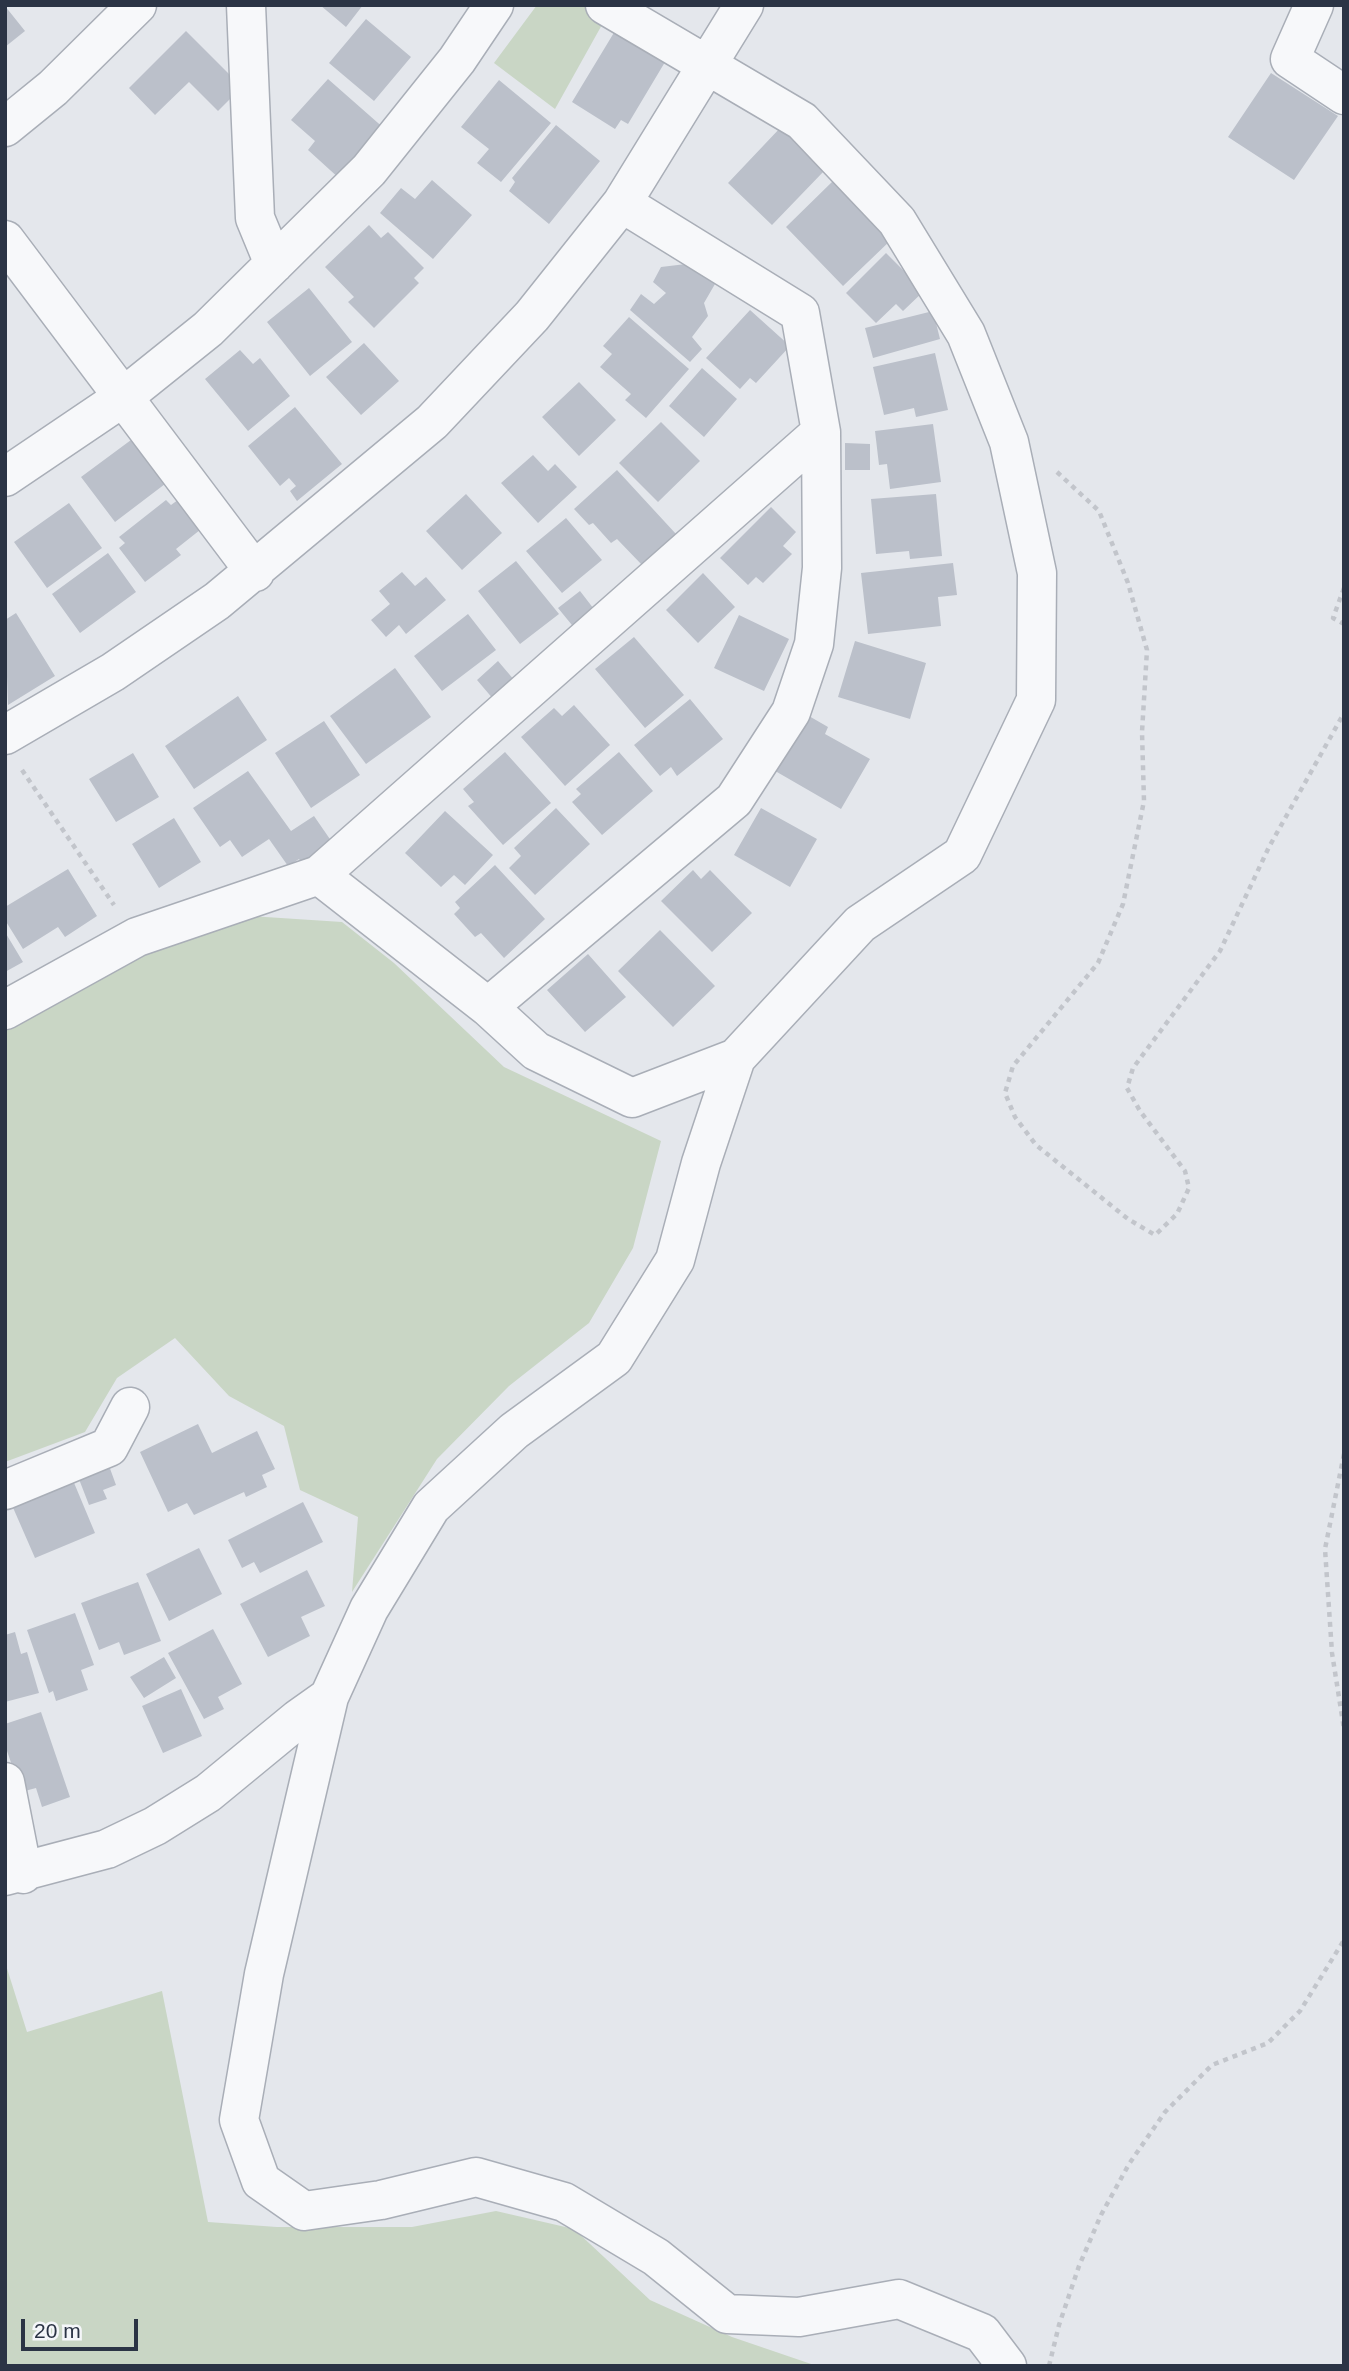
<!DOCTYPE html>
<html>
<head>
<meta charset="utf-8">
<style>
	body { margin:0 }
	#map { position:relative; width:1349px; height:2371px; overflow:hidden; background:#e4e7ec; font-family:Helvetica,sans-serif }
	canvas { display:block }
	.frame { position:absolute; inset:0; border:7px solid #2b3445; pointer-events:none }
	.scale { position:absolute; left:21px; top:2319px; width:117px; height:32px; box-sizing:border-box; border:4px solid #2b3445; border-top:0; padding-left:9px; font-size:21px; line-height:24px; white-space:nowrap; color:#2b3445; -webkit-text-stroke:5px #f4f6f9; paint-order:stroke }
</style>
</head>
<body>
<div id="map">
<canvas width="1349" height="2371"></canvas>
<div class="frame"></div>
<div class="scale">20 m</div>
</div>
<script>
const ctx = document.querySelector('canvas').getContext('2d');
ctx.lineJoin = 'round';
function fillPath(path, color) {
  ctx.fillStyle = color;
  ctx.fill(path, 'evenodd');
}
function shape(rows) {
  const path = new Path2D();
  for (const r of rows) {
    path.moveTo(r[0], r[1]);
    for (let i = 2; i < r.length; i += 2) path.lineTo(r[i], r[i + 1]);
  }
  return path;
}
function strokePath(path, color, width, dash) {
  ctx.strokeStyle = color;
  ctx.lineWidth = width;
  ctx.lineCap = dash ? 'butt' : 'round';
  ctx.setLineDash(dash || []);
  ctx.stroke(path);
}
fillPath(shape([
	[537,5,590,5,608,14,555,109,494,63],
	[250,916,342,922,394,963,504,1067,661,1141,633,1248,589,1323,509,1386,437,1459,352,1592,358,1517,300,1490,284,1426,229,1396,175,1338,117,1378,85,1432,5,1462,5,1027,163,935],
	[5,1962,27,2032,162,1991,208,2222,277,2227,412,2227,496,2211,574,2229,650,2300,732,2337,817,2366,5,2366]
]), '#c9d6c5');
fillPath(shape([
	[320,5,363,5,346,27],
	[5,6,25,31,5,47],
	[366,19,411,57,374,101,329,63],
	[618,26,668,57,628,124,621,120,615,129,572,102],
	[186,31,242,87,218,111,189,82,155,115,129,88],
	[1271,73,1338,116,1294,180,1228,137],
	[328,79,386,130,341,180,308,150,315,141,291,120],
	[499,80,551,123,501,182,477,163,489,149,461,127],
	[556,125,600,161,549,224,509,191,515,182,512,178],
	[781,127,825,170,772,225,728,183],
	[432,180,472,215,433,259,380,213,401,188,415,199],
	[834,180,892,239,843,286,786,227],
	[369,225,381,238,388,232,424,268,414,278,419,283,374,328,348,302,354,297,325,267],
	[886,253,924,291,903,311,896,304,876,323,846,293],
	[686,264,715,284,704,303,708,316,692,337,702,349,690,362,630,310,641,294,654,304,666,293,653,282,661,267],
	[309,288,352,342,310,376,267,322],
	[750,310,790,346,756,383,750,378,740,389,706,358],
	[933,311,940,339,873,358,865,328],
	[629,317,689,369,646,418,625,400,631,394,600,367,612,354,603,346],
	[364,343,399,381,361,415,326,377],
	[240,350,253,364,260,358,290,396,248,431,205,379],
	[935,353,948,410,916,417,914,408,884,415,873,367],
	[702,368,737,399,704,437,669,406],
	[579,382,616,420,579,456,542,417],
	[295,407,342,464,297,501,290,491,296,486,289,478,280,486,248,446],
	[661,422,700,461,658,502,619,463],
	[933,424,941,482,890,489,887,464,879,465,875,431],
	[131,440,165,484,115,522,81,477],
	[845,443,870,444,870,470,845,470],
	[533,455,548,471,555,464,577,487,538,523,501,483],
	[617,470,676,534,642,565,617,539,611,543,593,523,589,525,574,509],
	[466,494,502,533,462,570,426,531],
	[936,494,942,556,910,559,909,551,876,554,871,499],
	[182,497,205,526,176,549,181,555,145,582,119,548,125,543,119,537,166,500,171,505],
	[69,503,102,548,47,588,14,542],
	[771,507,796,532,783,546,792,554,763,583,756,577,748,585,720,558],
	[566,518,602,560,562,593,526,551],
	[108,553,136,592,80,633,52,594],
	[516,561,559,614,520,644,478,591],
	[953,563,957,595,938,597,941,626,868,634,861,573],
	[402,572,415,586,426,577,446,600,406,634,399,625,386,637,371,620,390,604,379,591],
	[703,573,735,607,698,643,666,610],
	[580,591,597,613,576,630,558,608],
	[16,613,55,676,8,705,5,620],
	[468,614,496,650,442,691,414,656],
	[739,615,789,639,764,691,714,668],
	[634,637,684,695,645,728,595,669],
	[855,641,926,663,910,719,838,697],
	[498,661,515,681,494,700,477,680],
	[395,668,431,717,366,764,330,716],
	[238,696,267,740,194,789,165,746],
	[690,699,723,739,677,776,671,767,660,776,634,745],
	[574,705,610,745,565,786,521,737,554,708,562,716],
	[802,712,828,727,825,734,870,759,841,809,770,768],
	[324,721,360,775,311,808,275,753],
	[505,752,551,803,503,845,468,806,474,802,463,789],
	[619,752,653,791,602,835,572,802,581,794,576,789],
	[133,753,159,797,116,822,89,779],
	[248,771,291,831,314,816,334,845,303,865,299,859,288,866,269,839,242,857,230,840,220,847,193,808],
	[556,808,590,844,535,895,509,868,521,856,514,848],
	[761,808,817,839,790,887,734,855],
	[445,811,493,855,465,885,454,875,441,887,405,853],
	[174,818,201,862,159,888,132,844],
	[495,865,545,919,504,958,481,933,475,937,454,914,460,908,455,902],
	[68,869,97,916,65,937,58,927,23,949,5,920,5,907],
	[693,870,701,879,710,870,752,913,712,952,661,901],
	[660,930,715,986,673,1027,618,971],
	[5,932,23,962,5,972],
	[588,954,626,997,585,1032,547,990],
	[198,1424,212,1453,257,1431,275,1469,262,1475,267,1487,246,1497,244,1492,194,1515,187,1503,168,1512,140,1452],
	[108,1463,116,1485,103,1490,107,1499,89,1505,77,1474],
	[72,1478,95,1533,35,1558,11,1503],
	[303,1502,323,1542,260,1573,254,1562,242,1568,228,1540],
	[199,1548,222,1594,169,1621,146,1574],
	[307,1570,325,1606,301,1617,310,1636,268,1657,240,1604],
	[138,1582,161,1641,124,1655,119,1642,99,1650,81,1603],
	[75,1613,94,1665,81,1670,88,1690,56,1701,53,1691,49,1693,27,1630],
	[213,1629,242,1684,218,1697,224,1709,204,1719,168,1653],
	[15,1632,21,1654,27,1652,39,1693,5,1702,5,1635],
	[164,1657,176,1678,144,1698,130,1677],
	[181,1689,202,1736,163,1753,142,1706],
	[41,1712,70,1797,42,1807,36,1788,21,1792,5,1745,5,1724]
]), '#bbc0ca');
const minor = shape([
	[246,5,255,218,274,264],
	[605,5,802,121,897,221,966,334,1009,442,1037,573,1036,700,962,855,860,924,736,1058,701,1163,675,1260,614,1358,514,1431,431,1507,369,1609,329,1697,264,1974,239,2120,261,2181,304,2211,381,2200,476,2177,564,2202,656,2257,727,2314,799,2317,899,2299,982,2333,1007,2366],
	[1314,5,1290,59,1344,95],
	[5,127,53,88,137,5],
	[5,240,255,572],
	[5,477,122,398,208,329,369,170,457,60,494,5],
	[5,735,113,672,217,601,432,422,532,316,622,203,744,5],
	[319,875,488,1007,536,1051,632,1098,736,1058],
	[488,1007,734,800,791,712,814,644,822,568,821,432,800,313,622,203],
	[5,1010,137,937,319,875,821,432],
	[5,1490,109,1447,130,1407],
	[5,1782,23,1874],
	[5,1876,107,1849,155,1826,208,1793,298,1719,329,1697]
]);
strokePath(minor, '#a9aeb7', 41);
strokePath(shape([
	[1057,472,1099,511,1128,583,1147,650,1142,732,1144,801,1123,904,1098,963,1013,1066,1005,1093,1015,1117,1036,1145,1128,1219,1155,1235,1177,1214,1189,1188,1185,1171,1140,1111,1127,1088,1133,1068,1220,951,1269,847,1344,713],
	[1344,588,1333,618,1344,624],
	[22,770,114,905],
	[1344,1454,1325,1549,1332,1653,1344,1729],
	[1049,2366,1059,2325,1079,2266,1101,2215,1129,2164,1165,2112,1212,2065,1268,2043,1300,2011,1344,1940]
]), '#c2c5cb', 4.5, [5, 5]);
strokePath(minor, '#f7f8fa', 38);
</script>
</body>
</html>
